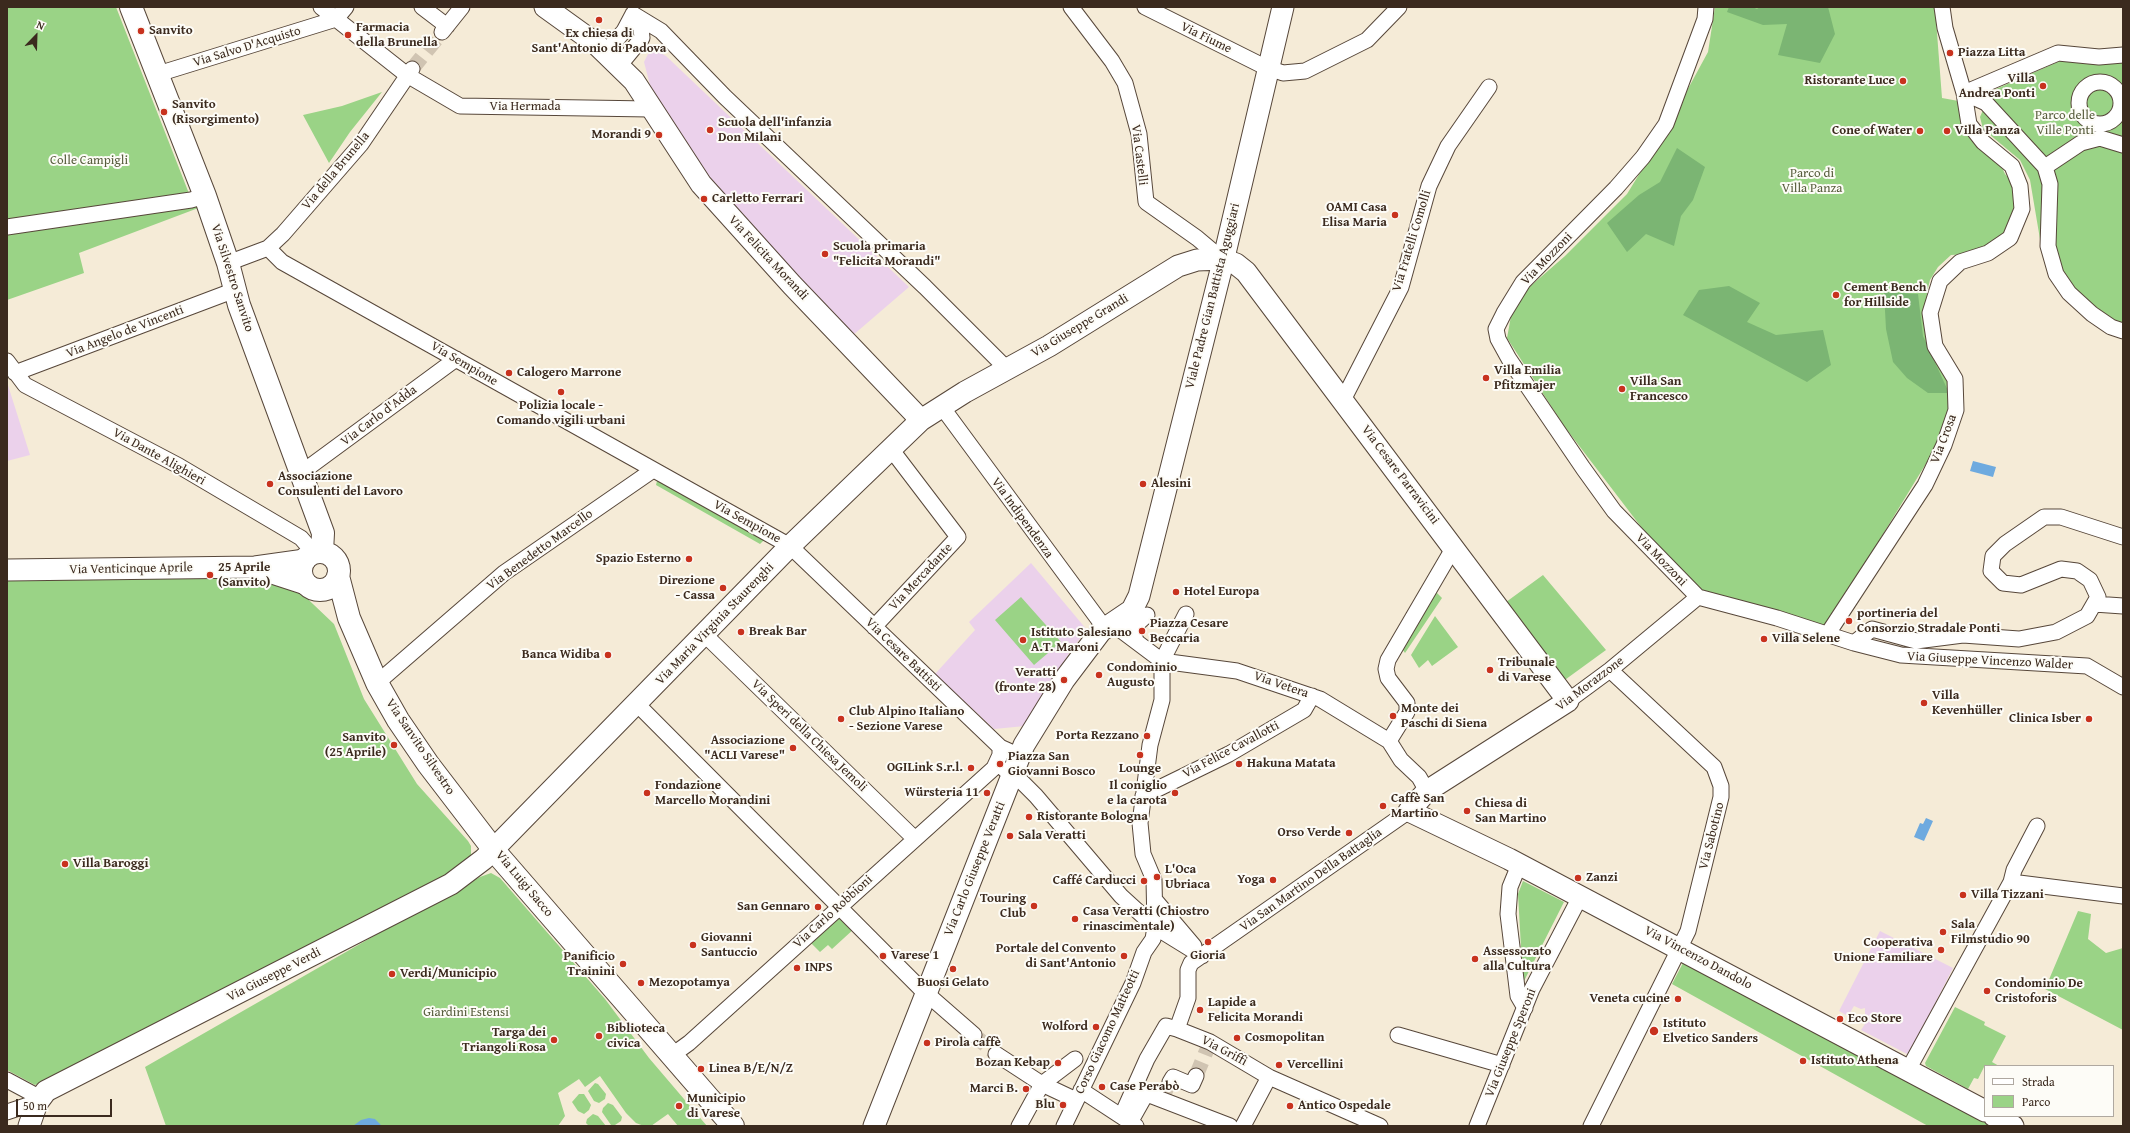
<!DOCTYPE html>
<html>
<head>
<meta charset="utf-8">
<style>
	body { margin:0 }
	#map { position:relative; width:2130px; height:1133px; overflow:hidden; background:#f5ebd7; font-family:"Gentium Book Plus",serif }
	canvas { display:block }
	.frame { position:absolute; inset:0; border:8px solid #3b2a1e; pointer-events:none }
	.legend { position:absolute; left:1984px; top:1065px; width:130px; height:52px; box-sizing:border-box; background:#fdfcf7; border:1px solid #afa8a0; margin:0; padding:5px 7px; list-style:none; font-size:12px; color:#3b2a1e }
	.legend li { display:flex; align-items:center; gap:8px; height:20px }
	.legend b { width:20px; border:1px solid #afa8a0 }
	.north { position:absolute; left:16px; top:16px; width:40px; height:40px; -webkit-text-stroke:3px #fdfcf7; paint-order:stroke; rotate:23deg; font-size:11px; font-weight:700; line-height:16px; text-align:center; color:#3b2a1e }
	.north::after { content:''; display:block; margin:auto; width:14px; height:18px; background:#3b2a1e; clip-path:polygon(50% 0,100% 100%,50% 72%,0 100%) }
	.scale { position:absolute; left:16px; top:1099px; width:96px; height:18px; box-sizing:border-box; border:2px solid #3b2a1e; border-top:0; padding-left:5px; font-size:12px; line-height:14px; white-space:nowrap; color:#3b2a1e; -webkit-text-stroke:3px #fdfcf7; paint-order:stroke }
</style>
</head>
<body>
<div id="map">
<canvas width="2130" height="1133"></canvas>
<div class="frame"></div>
<ul class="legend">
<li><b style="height:5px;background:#fff"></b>Strada</li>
<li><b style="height:11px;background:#9ad386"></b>Parco</li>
</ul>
<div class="north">N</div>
<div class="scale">50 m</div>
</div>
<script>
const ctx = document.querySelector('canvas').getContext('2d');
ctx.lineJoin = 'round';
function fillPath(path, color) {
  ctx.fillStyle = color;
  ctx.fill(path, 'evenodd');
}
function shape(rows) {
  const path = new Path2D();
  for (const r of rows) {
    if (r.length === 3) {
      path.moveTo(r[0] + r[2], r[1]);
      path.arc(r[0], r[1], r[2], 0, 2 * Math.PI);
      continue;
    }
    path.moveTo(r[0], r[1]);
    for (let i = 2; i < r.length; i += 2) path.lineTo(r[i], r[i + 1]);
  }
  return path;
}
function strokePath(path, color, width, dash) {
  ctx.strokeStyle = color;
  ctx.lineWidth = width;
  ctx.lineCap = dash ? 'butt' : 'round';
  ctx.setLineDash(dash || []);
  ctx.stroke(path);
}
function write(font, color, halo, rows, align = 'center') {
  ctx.font = font + ' "Gentium Book Plus",serif';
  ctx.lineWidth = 4;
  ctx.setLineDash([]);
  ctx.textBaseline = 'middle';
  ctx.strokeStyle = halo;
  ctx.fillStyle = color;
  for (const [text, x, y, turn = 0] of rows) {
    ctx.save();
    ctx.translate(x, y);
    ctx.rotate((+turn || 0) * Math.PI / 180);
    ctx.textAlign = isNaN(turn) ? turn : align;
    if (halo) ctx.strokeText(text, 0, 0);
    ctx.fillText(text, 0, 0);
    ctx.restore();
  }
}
fillPath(shape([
	[655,50,666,56,909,287,852,336,710,185,650,85,644,62,648,54],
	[7,382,30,455,7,461],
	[1031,563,1087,630,1071,650,1025,726,994,729,935,674,975,630,969,622],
	[1880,931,1953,968,1909,1055,1861,1030,1865,1024,1865,1008,1861,1009,1854,1006,1848,1016,1839,1011]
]), '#ebd1eb');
fillPath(shape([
	[7,7,116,7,188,191,201,207,79,253,84,273,7,300],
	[1715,7,1935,7,1942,98,1964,102,1963,124,1969,137,1980,149,1999,161,2005,174,2016,187,2017,203,2005,233,1988,253,1951,255,1938,267,1930,280,1927,292,1926,332,1954,391,1951,413,1930,457,1827,626,1712,594,1697,588,1661,553,1564,426,1507,338,1511,316,1526,290,1565,256,1627,194,1659,142,1708,52],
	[2060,61,2123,61,2123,334,2103,327,2042,251,2030,180,2020,160,1983,129,1980,117,1986,103,1996,89],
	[382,92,350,132,329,163,303,115,342,106],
	[658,477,767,537,760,544,656,485],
	[1543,575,1606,650,1562,682,1502,605],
	[248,578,293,585,334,624,364,699,417,784,468,841,471,846,471,856,445,880,35,1085,7,1070,7,579],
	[1434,590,1442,598,1405,653,1400,646],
	[1021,597,1061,642,1034,665,995,620],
	[1435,616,1458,647,1432,666,1428,660,1419,668,1411,655],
	[491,873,500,878,605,999,649,1058,707,1126,678,1126,668,1114,651,1126,644,1126,636,1123,626,1113,600,1076,585,1087,579,1079,558,1093,565,1116,558,1126,166,1126,145,1067,414,913,480,877],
	[1523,881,1564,902,1523,983,1518,894],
	[2078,911,2091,914,2088,939,2106,953,2123,948,2123,1030,2045,989],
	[838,912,855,928,832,949,828,945,820,952,808,940],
	[1684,961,1992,1126,1928,1126,1672,984],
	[1955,1007,1985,1022,1984,1025,2006,1036,1992,1062,1999,1066,1984,1067,1978,1079,1974,1078,1968,1089,1926,1066,1925,1063],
	[595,1083,598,1084,606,1094,605,1099,599,1103,594,1101,588,1091],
	[579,1094,584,1094,591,1105,589,1110,584,1114,578,1111,572,1102],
	[608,1103,613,1105,622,1117,621,1121,615,1125,611,1125,602,1112,603,1108],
	[593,1114,598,1116,606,1126,589,1126,586,1123,587,1119]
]), '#9ad386');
fillPath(shape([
	[1729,7,1752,7,1757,9,1760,7,1828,7,1835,34,1820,63,1778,55,1787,24,1763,25,1727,12],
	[1677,148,1705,167,1693,200,1681,216,1674,246,1646,234,1627,252,1607,223,1639,195,1660,182],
	[1729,286,1760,303,1747,322,1776,335,1823,330,1831,365,1807,382,1683,315,1699,290],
	[1884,292,1918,294,1923,336,1949,393,1928,393,1907,378,1893,362,1886,329]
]), '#7bb573');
fillPath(shape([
	[1973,461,1996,467,1993,477,1970,471],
	[1926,818,1933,821,1924,841,1914,837,1920,823,1923,824],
	[369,1118,375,1119,382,1126,353,1126,361,1120]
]), '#6eaadf');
strokePath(shape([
	[412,69,442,32],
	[974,1035,996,1054],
	[1196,1076,1208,1047],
	[1162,1097,1170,1082]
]), '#d0c4b2', 15, [15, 8]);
const street = shape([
	[321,7,407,75,460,106,650,109],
	[422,7,447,26],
	[1071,7,1112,61,1125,83,1139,134,1146,202,1197,238,1222,259],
	[1145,7,1263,66,1283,73,1305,71,1367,40,1399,7],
	[1706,7,1705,19,1666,124,1643,157,1616,188,1523,282,1504,313,1496,329,1498,339,1509,359,1583,468,1614,511,1698,597,1777,618,1854,643,1901,655,2087,666,2123,687],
	[633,14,661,31,725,97,925,287,1007,369],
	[442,32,462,7],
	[605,53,624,31,633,14],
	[619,66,642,38,641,28,633,14],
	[158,74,336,19,346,7],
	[2100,103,21],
	[1964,93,1986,103,2045,167,2050,184,2048,246,2056,274,2069,293,2092,314,2111,327,2123,331],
	[1964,93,2058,53,2099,57,2123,55],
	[2045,167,2081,143,2100,138,2123,145],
	[7,227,191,200,205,196],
	[268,248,282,262,790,546,1000,747,1020,756],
	[228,263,268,248,283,234,361,144,412,69],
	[7,361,25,385,179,466,301,538,314,553],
	[15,373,235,290],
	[1343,400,1401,287,1429,186,1448,146,1489,87],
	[942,407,1104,627],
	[301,473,456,359],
	[2094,604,2123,606],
	[1110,622,1162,661,1237,671,1320,699,1389,741,1401,760,1419,777,1427,791],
	[874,627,958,537,891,449],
	[704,634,915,839],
	[1827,635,1925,485,1944,445,1956,410,1955,379,1935,346,1930,313,1940,281,1960,262,1988,253,2010,238,2022,209,2020,186,2012,166,1983,142,1969,124,1964,93,1945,28,1942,7],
	[1136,640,1127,633,1147,615],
	[1854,643,1872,629,1916,641,1963,635,2019,639,2056,632,2087,616,2098,597,2090,580,2077,571,2061,569,2021,585,2003,583,1991,571,1993,556,2005,544,2044,517,2061,517,2123,537],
	[377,683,504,573,653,470],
	[1568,701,1610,670,1698,597],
	[637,704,919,987,974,1035],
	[1389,741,1407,712,1407,703,1388,678,1386,669,1388,660,1454,547],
	[1005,770,1013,773,1036,796,1121,896,1155,927,1202,956],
	[1143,796,1229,754,1304,710,1312,696],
	[1519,865,1510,887,1508,914,1518,996,1525,1008],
	[2011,882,2123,896],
	[1155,900,1194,946],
	[1177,1029,1210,1042,1269,1077,1380,1126],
	[1398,1035,1502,1065],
	[996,1054,1042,1084,1076,1100],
	[671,1056,689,1043,994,768,1000,755,1000,747],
	[1908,1070,2011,882,2014,870,2037,826],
	[7,1080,35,1095],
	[1170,1082,1173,1077,1192,1085,1196,1076],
	[1134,1089,1230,1126],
	[1081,1090,1136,1126],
	[7,1112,28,1105],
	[1122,1115,1147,1059,1166,1026,1177,1029,1188,998,1188,970,1191,963,1409,811],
	[1019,1126,1042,1084,1075,1059],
	[1064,1126,1133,983,1144,952,1153,939,1155,927,1154,880,1143,854,1140,823,1150,745,1162,700,1162,661,1186,614],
	[1128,1126,1146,1094],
	[1243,1126,1269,1077],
	[1477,1126,1532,989,1580,897],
	[1591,1126,1688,931,1721,797,1721,786,1714,767,1610,670]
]);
const secondary = shape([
	[545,7,595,43,634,81,701,184,792,285,921,420],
	[260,569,306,584],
	[7,570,255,567,305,560],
	[1994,1116,2013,1126],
	[29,1126,37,1103,46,1091,451,884,484,859,790,546,921,420,965,392,1049,346,1178,266,1197,260,1222,259,1236,264,1246,272,1568,701,1427,791,1409,811,1509,859,1985,1111],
	[874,1126,1024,745,1064,680,1101,631,1132,610,1139,596,1222,266,1283,7]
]);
const primary = shape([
	[131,7,205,196,228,263,239,305,323,533,322,552],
	[320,571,19],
	[338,576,349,618,377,683,398,720,428,764,497,854,733,1126]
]);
strokePath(street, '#57473a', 17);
strokePath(secondary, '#57473a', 23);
strokePath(primary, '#57473a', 24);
strokePath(street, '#fff', 15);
strokePath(secondary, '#fff', 21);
strokePath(primary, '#fff', 22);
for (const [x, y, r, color] of [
	[599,20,4,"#c8321e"],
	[141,31,4,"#c8321e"],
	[348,35,4,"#c8321e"],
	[1950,53,4,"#c8321e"],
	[1903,81,4,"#c8321e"],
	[2043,86,4,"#c8321e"],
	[164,112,4,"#c8321e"],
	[710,130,4,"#c8321e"],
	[1920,131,4,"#c8321e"],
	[1947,131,4,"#c8321e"],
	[659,135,4,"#c8321e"],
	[704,199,4,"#c8321e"],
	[1395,215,4,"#c8321e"],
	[825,254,4,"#c8321e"],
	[1836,295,4,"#c8321e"],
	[509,373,4,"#c8321e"],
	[1486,378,4,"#c8321e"],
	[1622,389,4,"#c8321e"],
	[561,392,4,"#c8321e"],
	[270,484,4,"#c8321e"],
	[1143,484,4,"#c8321e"],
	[689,559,4,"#c8321e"],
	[210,575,4,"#c8321e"],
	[723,588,4,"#c8321e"],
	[1176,592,4,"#c8321e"],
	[1849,621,4,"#c8321e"],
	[1142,631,4,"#c8321e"],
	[741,632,4,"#c8321e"],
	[1764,639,4,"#c8321e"],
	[1023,640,4,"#c8321e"],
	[608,655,4,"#c8321e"],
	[1490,670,4,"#c8321e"],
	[1099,675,4,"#c8321e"],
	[1064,680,4,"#c8321e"],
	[1924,703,4,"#c8321e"],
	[1393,716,4,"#c8321e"],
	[841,719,4,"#c8321e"],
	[2089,719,4,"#c8321e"],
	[1147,736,4,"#c8321e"],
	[394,745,4,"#c8321e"],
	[793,748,4,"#c8321e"],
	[1140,755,4,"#c8321e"],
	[1000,764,4,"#c8321e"],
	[1239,764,4,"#c8321e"],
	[971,768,4,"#c8321e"],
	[647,793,4,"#c8321e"],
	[987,793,4,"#c8321e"],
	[1175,793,4,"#c8321e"],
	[1383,806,4,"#c8321e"],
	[1467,811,4,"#c8321e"],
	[1029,817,4,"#c8321e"],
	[1349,833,4,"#c8321e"],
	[1010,836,4,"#c8321e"],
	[65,864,4,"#c8321e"],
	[1157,877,4,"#c8321e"],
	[1578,878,4,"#c8321e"],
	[1273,880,4,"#c8321e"],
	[1144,881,4,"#c8321e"],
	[1963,895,4,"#c8321e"],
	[1034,906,4,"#c8321e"],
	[818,907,4,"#c8321e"],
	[1075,919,4,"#c8321e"],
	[1943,932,4,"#c8321e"],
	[1208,942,4,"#c8321e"],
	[693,945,4,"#c8321e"],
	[1941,950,4,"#c8321e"],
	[883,956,4,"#c8321e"],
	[1124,956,4,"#c8321e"],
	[1475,959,4,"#c8321e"],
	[623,964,4,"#c8321e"],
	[797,968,4,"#c8321e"],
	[953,969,4,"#c8321e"],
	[392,974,4,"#c8321e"],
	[641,983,4,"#c8321e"],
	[1987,991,4,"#c8321e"],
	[1678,999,4,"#c8321e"],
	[1200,1010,4,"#c8321e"],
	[1840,1019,4,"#c8321e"],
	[1096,1027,4,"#c8321e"],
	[1654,1031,5,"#c8321e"],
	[599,1036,4,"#c8321e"],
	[1237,1038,4,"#c8321e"],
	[554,1040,4,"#c8321e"],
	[927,1043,4,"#c8321e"],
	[1803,1061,4,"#c8321e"],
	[1058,1063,4,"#c8321e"],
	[1279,1065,4,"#c8321e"],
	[701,1069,4,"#c8321e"],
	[1102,1087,4,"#c8321e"],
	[1026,1089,4,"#c8321e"],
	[1063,1105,4,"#c8321e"],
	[679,1106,4,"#c8321e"],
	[1290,1106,4,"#c8321e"]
]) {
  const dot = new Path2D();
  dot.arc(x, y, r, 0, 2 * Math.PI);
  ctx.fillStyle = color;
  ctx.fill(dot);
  strokePath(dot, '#fdfcf7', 1.5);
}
write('bold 13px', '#3b2a1e', '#fdfcf7', [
	["Farmacia",356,28],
	["della Brunella",356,43],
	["Sanvito",149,31],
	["Ex chiesa di",599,34,"center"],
	["Sant'Antonio di Padova",599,49,"center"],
	["Piazza Litta",1958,53],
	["Villa",2035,79,"right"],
	["Andrea Ponti",2035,94,"right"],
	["Ristorante Luce",1895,81,"right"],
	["Sanvito",172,105],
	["(Risorgimento)",172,120],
	["Scuola dell'infanzia",718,123],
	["Don Milani",718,138],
	["Cone of Water",1912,131,"right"],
	["Villa Panza",1955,131],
	["Morandi 9",651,135,"right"],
	["Carletto Ferrari",712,199],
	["OAMI Casa",1387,208,"right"],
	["Elisa Maria",1387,223,"right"],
	["Scuola primaria",833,247],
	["\"Felicita Morandi\"",833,262],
	["Cement Bench",1844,288],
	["for Hillside",1844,303],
	["Villa Emilia",1494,371],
	["Pfitzmajer",1494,386],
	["Calogero Marrone",517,373],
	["Villa San",1630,382],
	["Francesco",1630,397],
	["Polizia locale -",561,406,"center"],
	["Comando vigili urbani",561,421,"center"],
	["Associazione",278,477],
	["Consulenti del Lavoro",278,492],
	["Alesini",1151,484],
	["Spazio Esterno",681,559,"right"],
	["25 Aprile",218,568],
	["(Sanvito)",218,583],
	["Direzione",715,581,"right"],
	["- Cassa",715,596,"right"],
	["Hotel Europa",1184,592],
	["portineria del",1857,614],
	["Consorzio Stradale Ponti",1857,629],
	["Piazza Cesare",1150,624],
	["Beccaria",1150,639],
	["Break Bar",749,632],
	["Istituto Salesiano",1031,633],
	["A.T. Maroni",1031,648],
	["Villa Selene",1772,639],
	["Banca Widiba",600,655,"right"],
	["Tribunale",1498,663],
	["di Varese",1498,678],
	["Condominio",1107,668],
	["Augusto",1107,683],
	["Veratti",1056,673,"right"],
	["(fronte 28)",1056,688,"right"],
	["Villa",1932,696],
	["Kevenhüller",1932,711],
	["Monte dei",1401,709],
	["Paschi di Siena",1401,724],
	["Club Alpino Italiano",849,712],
	["- Sezione Varese",849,727],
	["Clinica Isber",2081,719,"right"],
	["Porta Rezzano",1139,736,"right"],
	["Sanvito",386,738,"right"],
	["(25 Aprile)",386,753,"right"],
	["Associazione",785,741,"right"],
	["\"ACLI Varese\"",785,756,"right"],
	["Piazza San",1008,757],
	["Giovanni Bosco",1008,772],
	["Hakuna Matata",1247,764],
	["OGILink S.r.l.",963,768,"right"],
	["Lounge",1140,769,"center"],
	["Fondazione",655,786],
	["Marcello Morandini",655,801],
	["Il coniglio",1167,786,"right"],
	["e la carota",1167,801,"right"],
	["Würsteria 11",979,793,"right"],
	["Caffè San",1391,799],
	["Martino",1391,814],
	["Chiesa di",1475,804],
	["San Martino",1475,819],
	["Ristorante Bologna",1037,817],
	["Orso Verde",1341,833,"right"],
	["Sala Veratti",1018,836],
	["Villa Baroggi",73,864],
	["L'Oca",1165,870],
	["Ubriaca",1165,885],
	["Zanzi",1586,878],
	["Yoga",1265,880,"right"],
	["Caffé Carducci",1136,881,"right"],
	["Villa Tizzani",1971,895],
	["Touring",1026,899,"right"],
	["Club",1026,914,"right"],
	["San Gennaro",810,907,"right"],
	["Casa Veratti (Chiostro",1083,912],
	["rinascimentale)",1083,927],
	["Sala",1951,925],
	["Filmstudio 90",1951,940],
	["Giovanni",701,938],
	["Santuccio",701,953],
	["Cooperativa",1933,943,"right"],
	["Unione Familiare",1933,958,"right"],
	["Portale del Convento",1116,949,"right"],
	["di Sant'Antonio",1116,964,"right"],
	["Assessorato",1483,952],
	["alla Cultura",1483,967],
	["Varese 1",891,956],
	["Gioria",1208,956,"center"],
	["Panificio",615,957,"right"],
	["Trainini",615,972,"right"],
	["INPS",805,968],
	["Verdi/Municipio",400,974],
	["Mezopotamya",649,983],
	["Buosi Gelato",953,983,"center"],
	["Condominio De",1995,984],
	["Cristoforis",1995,999],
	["Veneta cucine",1670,999,"right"],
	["Lapide a",1208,1003],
	["Felicita Morandi",1208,1018],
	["Eco Store",1848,1019],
	["Istituto",1663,1024],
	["Elvetico Sanders",1663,1039],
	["Wolford",1088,1027,"right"],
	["Biblioteca",607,1029],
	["civica",607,1044],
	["Targa dei",546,1033,"right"],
	["Triangoli Rosa",546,1048,"right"],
	["Cosmopolitan",1245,1038],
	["Pirola caffè",935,1043],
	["Istituto Athena",1811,1061],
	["Bozan Kebap",1050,1063,"right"],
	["Vercellini",1287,1065],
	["Linea B/E/N/Z",709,1069],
	["Case Perabò",1110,1087],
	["Marci B.",1018,1089,"right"],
	["Municipio",687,1099],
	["di Varese",687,1114],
	["Blu",1055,1105,"right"],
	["Antico Ospedale",1298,1106]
], 'left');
write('13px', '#3b2a1e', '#fdfcf7', [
	["Via Fiume",1206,38,26],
	["Via Salvo D'Acquisto",247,47,-17],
	["Via Hermada",525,107],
	["Via Castelli",1139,155,83],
	["Via della Brunella",336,171,-50],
	["Via Fratelli Comolli",1412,241,-73],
	["Via Felicita Morandi",768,258,47],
	["Via Mozzoni",1547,259,-46],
	["Via Silvestro Sanvito",232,278,72],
	["Viale Padre Gian Battista Aguggiari",1213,296,-76],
	["Via Giuseppe Grandi",1080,326,-31],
	["Via Angelo de Vincenti",125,332,-21],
	["Via Sempione",464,364,30],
	["Via Carlo d'Adda",379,416,-37],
	["Via Crosa",1944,439,-69],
	["Via Dante Alighieri",159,457,29],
	["Via Cesare Parravicini",1400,475,53],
	["Via Indipendenza",1022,518,54],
	["Via Sempione",747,522,29],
	["Via Benedetto Marcello",540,550,-36],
	["Via Mozzoni",1661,560,46],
	["Via Venticinque Aprile",131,569,-1],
	["Via Mercadante",921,577,-47],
	["Via Maria Virginia Staurenghi",715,624,-46],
	["Via Cesare Battisti",903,655,44],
	["Via Giuseppe Vincenzo Walder",1990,661,3],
	["Via Morazzone",1590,684,-37],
	["Via Vetera",1281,685,19],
	["Via Speri della Chiesa Jemoli",809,736,44],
	["Via Sanvito Silvestro",420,747,56],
	["Via Felice Cavallotti",1231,750,-28],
	["Via Sabotino",1712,836,-76],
	["Via Carlo Giuseppe Veratti",975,869,-68],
	["Via San Martino Della Battaglia",1311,880,-35],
	["Via Luigi Sacco",524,884,50],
	["Via Carlo Robbioni",833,912,-42],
	["Via Vincenzo Dandolo",1698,958,28],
	["Via Giuseppe Verdi",274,975,-27],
	["Corso Giacomo Matteotti",1108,1032,-65],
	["Via Giuseppe Speroni",1511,1043,-68],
	["Via Griffi",1224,1051,28]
]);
write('13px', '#585d3d', '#fdfcf7', [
	["Parco delle",2065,116],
	["Ville Ponti",2065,131],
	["Colle Campigli",89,161],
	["Parco di",1812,174],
	["Villa Panza",1812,189],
	["Giardini Estensi",466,1013]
]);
</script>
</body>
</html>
